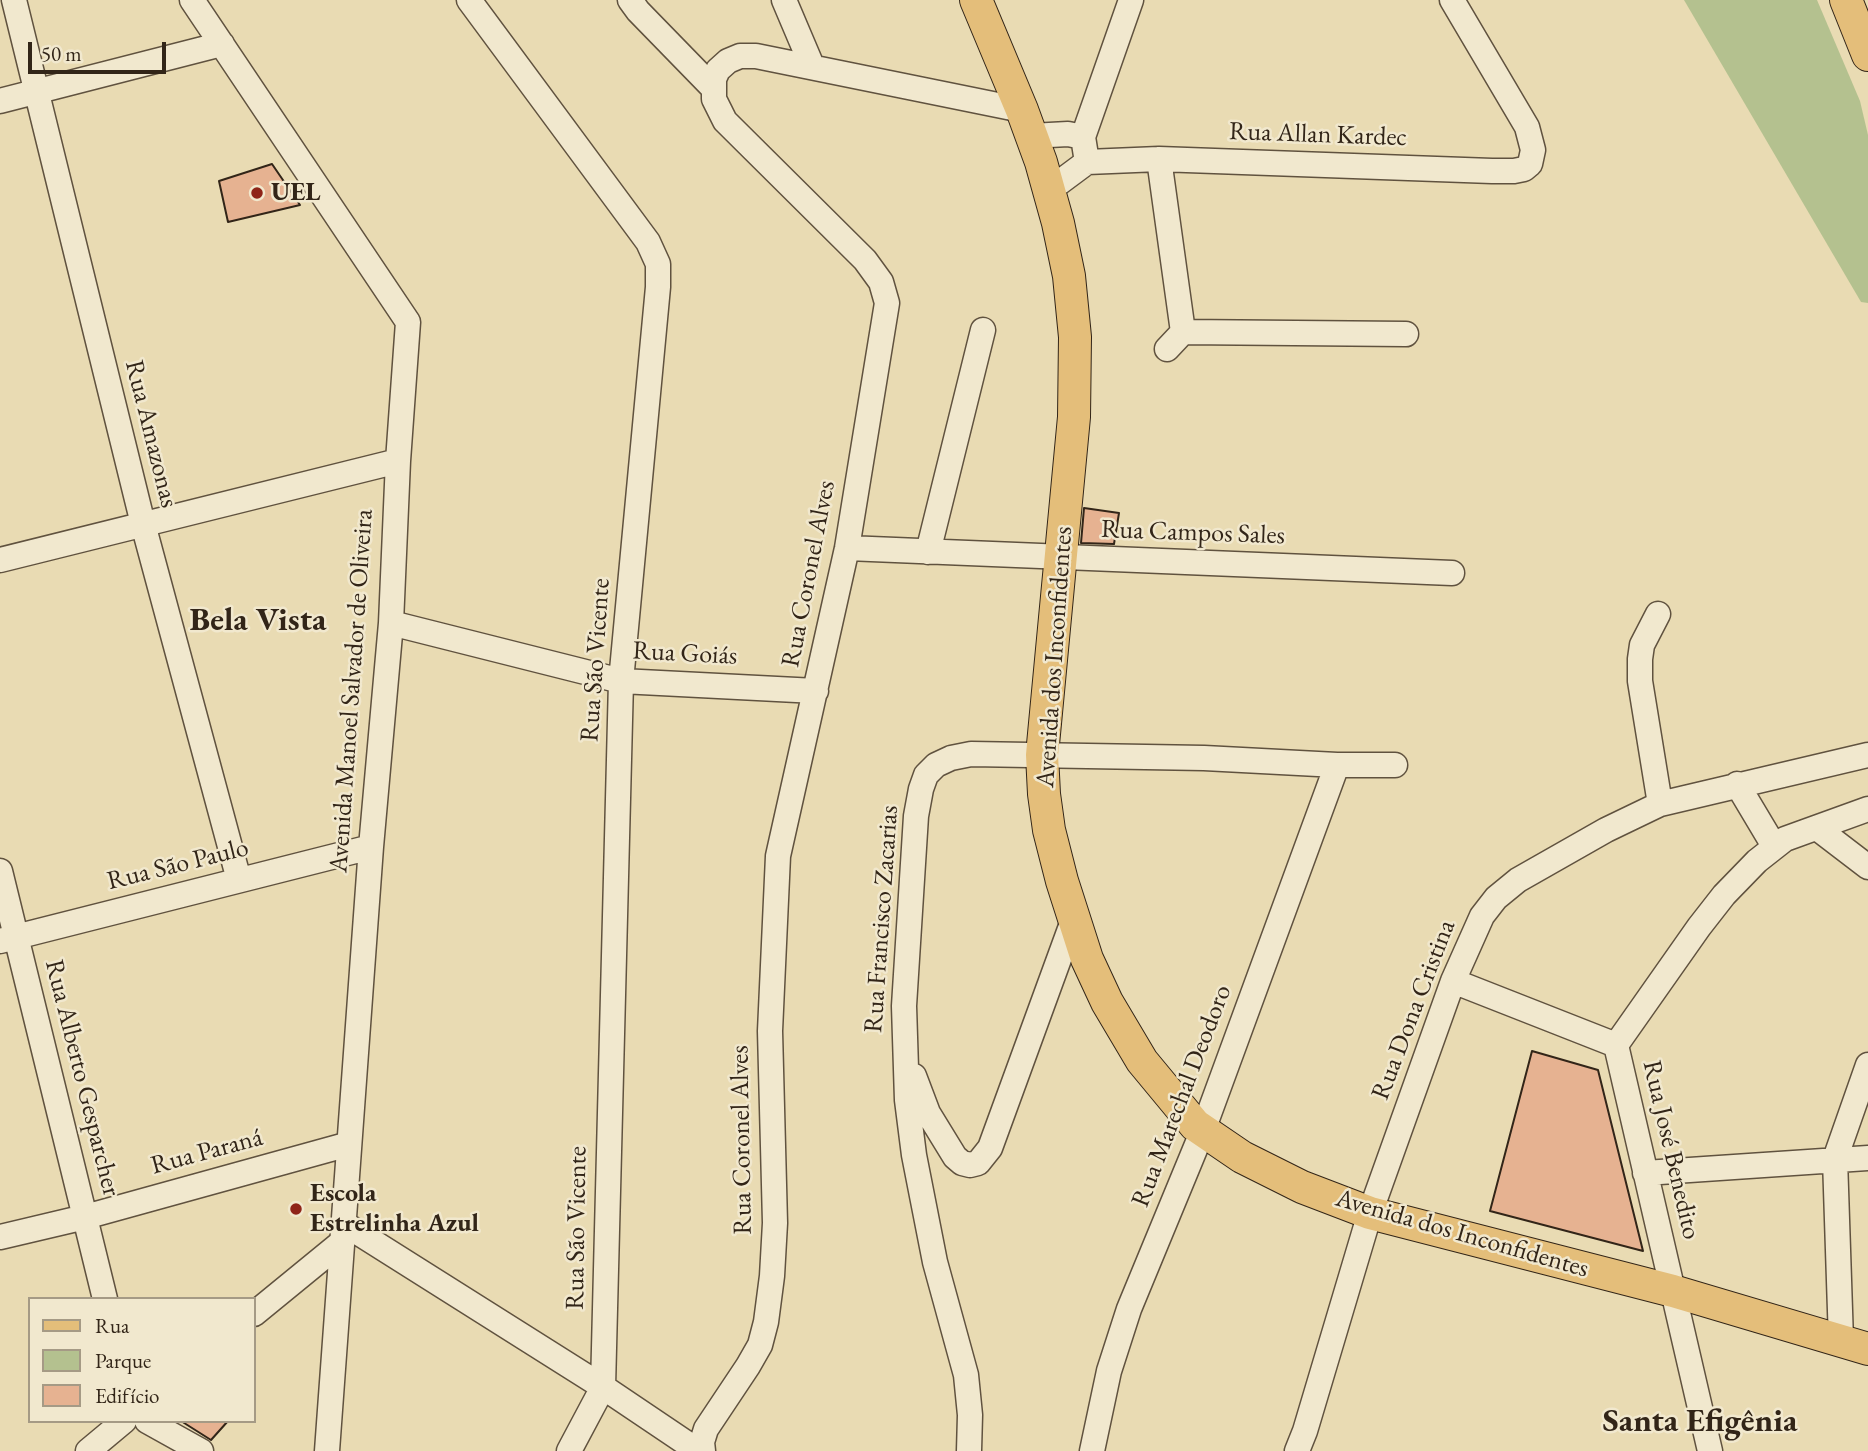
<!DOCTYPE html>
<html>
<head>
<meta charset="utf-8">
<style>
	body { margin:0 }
	#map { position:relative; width:1868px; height:1451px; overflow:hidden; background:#e9dbb3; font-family:"EB Garamond",serif }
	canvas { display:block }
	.legend { position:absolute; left:28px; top:1297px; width:228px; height:126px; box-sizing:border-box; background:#f1e8ce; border:2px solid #a59a85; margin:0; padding:9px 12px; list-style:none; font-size:21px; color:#322518 }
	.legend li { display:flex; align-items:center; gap:14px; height:35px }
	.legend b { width:35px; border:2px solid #a59a85 }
	.scale { position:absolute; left:28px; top:42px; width:138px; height:32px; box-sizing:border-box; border:4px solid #322518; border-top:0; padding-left:9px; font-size:21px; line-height:24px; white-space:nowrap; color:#322518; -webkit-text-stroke:5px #f1e8ce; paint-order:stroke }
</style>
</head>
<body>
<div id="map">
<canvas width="1868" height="1451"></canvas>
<ul class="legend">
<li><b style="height:9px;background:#e4be7a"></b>Rua</li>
<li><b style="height:19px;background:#b4c18f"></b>Parque</li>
<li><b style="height:19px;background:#e6b291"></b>Edifício</li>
</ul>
<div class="scale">50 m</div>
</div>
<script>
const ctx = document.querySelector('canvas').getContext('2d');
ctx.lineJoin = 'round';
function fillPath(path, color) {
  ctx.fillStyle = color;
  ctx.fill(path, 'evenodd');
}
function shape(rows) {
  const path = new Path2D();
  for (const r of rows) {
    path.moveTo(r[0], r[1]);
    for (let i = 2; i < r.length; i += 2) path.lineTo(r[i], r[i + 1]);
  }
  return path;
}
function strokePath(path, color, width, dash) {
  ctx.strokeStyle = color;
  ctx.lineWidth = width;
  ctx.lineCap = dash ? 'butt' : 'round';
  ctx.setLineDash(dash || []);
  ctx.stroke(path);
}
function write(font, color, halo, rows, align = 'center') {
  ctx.font = font + ' "EB Garamond",serif';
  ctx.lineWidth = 5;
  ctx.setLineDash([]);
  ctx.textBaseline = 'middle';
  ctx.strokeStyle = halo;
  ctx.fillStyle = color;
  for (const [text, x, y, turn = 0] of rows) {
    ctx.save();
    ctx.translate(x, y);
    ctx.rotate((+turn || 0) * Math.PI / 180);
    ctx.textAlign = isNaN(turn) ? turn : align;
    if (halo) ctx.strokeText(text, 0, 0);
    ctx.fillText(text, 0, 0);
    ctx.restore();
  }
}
fillPath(shape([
	[1684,0,1817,0,1860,101,1868,135,1868,303,1861,302]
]), '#b4c18f');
const building = shape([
	[272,164,300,205,228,222,219,181,272,164],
	[1084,508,1119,513,1114,544,1081,543,1084,508],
	[1532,1051,1598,1070,1643,1251,1490,1211,1532,1051],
	[181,1421,228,1421,211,1440,181,1421]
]);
fillPath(building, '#e6b291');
strokePath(building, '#322518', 2);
const minor = shape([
	[14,0,143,524,239,880],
	[192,0,408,322,398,461,391,623,371,847,327,1451],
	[469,0,648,242,658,264,658,287,621,681,603,1387,569,1451],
	[630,0,638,11,713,88],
	[784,0,812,66],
	[0,101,222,44],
	[1031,136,1068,134,1083,137,1087,162,1048,191],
	[1083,137,1131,0],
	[1159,159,1183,332],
	[1087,162,1159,159,1492,171,1514,171,1524,169,1530,164,1533,150,1527,127,1452,0],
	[1167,349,1183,332,1406,334],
	[847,548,1452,573],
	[928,552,983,330],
	[0,560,398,461],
	[1658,614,1642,645,1640,659,1640,681,1660,804],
	[391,623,621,681,816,691],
	[1737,784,1774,846],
	[1817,828,1868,867],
	[0,871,105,1299],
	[0,941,371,847],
	[1453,981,1616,1045],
	[914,1076,928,1113,955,1157,962,1163,970,1165,978,1163,990,1148,1074,918],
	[1645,1173,1868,1158],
	[343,1223,603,1387,698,1451],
	[0,1237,85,1217,349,1144],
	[254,1314,342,1242],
	[1841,1341,1835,1159,1868,1065],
	[147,1421,201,1451],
	[88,1451,124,1421],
	[703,1451,702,1442,706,1429,748,1366,760,1345,766,1322,772,1276,775,1223,770,1031,778,856,847,548,887,303,881,282,865,260,725,121,714,99,714,79,718,70,728,61,740,56,756,56,1022,110],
	[969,1451,970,1415,966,1375,935,1262,914,1155,907,1100,904,1006,916,816,921,789,926,775,936,765,951,758,971,754,1204,758,1337,765,1395,765],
	[1092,1451,1109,1371,1129,1309,1203,1130,1337,765],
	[1297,1451,1305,1431,1370,1213,1453,981,1482,916,1496,898,1518,880,1606,830,1660,804,1868,755],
	[1710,1451,1616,1045,1699,927,1724,895,1757,861,1785,839,1868,809]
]);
const major = shape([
	[976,0,1022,110,1041,162,1058,223,1069,276,1075,337,1074,417,1042,755,1044,794,1049,830,1062,881,1087,959,1107,1002,1142,1061,1195,1125,1242,1157,1302,1187,1370,1213,1673,1291,1868,1349],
	[1846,0,1868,55]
]);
strokePath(minor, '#60523f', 27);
strokePath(major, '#322518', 34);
strokePath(minor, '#f1e8ce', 24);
strokePath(major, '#e4be7a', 32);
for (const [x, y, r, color] of [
	[257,193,7,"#8f2418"],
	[296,1209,7,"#8f2418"]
]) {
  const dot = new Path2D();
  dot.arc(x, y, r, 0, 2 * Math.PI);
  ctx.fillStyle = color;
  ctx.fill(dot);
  strokePath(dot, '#f1e8ce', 2.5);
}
write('26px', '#322518', '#f1e8ce', [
	["Rua Allan Kardec",1318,135,2],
	["Rua Amazonas",151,434,76],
	["Rua Campos Sales",1193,533,2],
	["Rua Coronel Alves",809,574,-79],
	["Rua Goiás",685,654,3],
	["Avenida dos Inconfidentes",1055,657,-86],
	["Rua São Vicente",596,660,-86],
	["Avenida Manoel Salvador de Oliveira",352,691,-86],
	["Rua São Paulo",178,865,-14],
	["Rua Francisco Zacarias",882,919,-86],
	["Rua Dona Cristina",1414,1010,-69],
	["Rua Alberto Gesparcher",82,1078,76],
	["Rua Marechal Deodoro",1182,1096,-69],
	["Rua Coronel Alves",742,1140,-91],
	["Rua José Benedito",1671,1150,77],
	["Rua Paraná",207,1152,-15],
	["Rua São Vicente",577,1228,-89],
	["Avenida dos Inconfidentes",1462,1234,16]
]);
write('bold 26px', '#322518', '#f1e8ce', [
	["UEL",271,193],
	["Escola",310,1194],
	["Estrelinha Azul",310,1224]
], 'left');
write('bold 33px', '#322518', '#f1e8ce', [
	["Bela Vista",258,621],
	["Santa Efigênia",1700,1422]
]);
</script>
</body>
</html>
